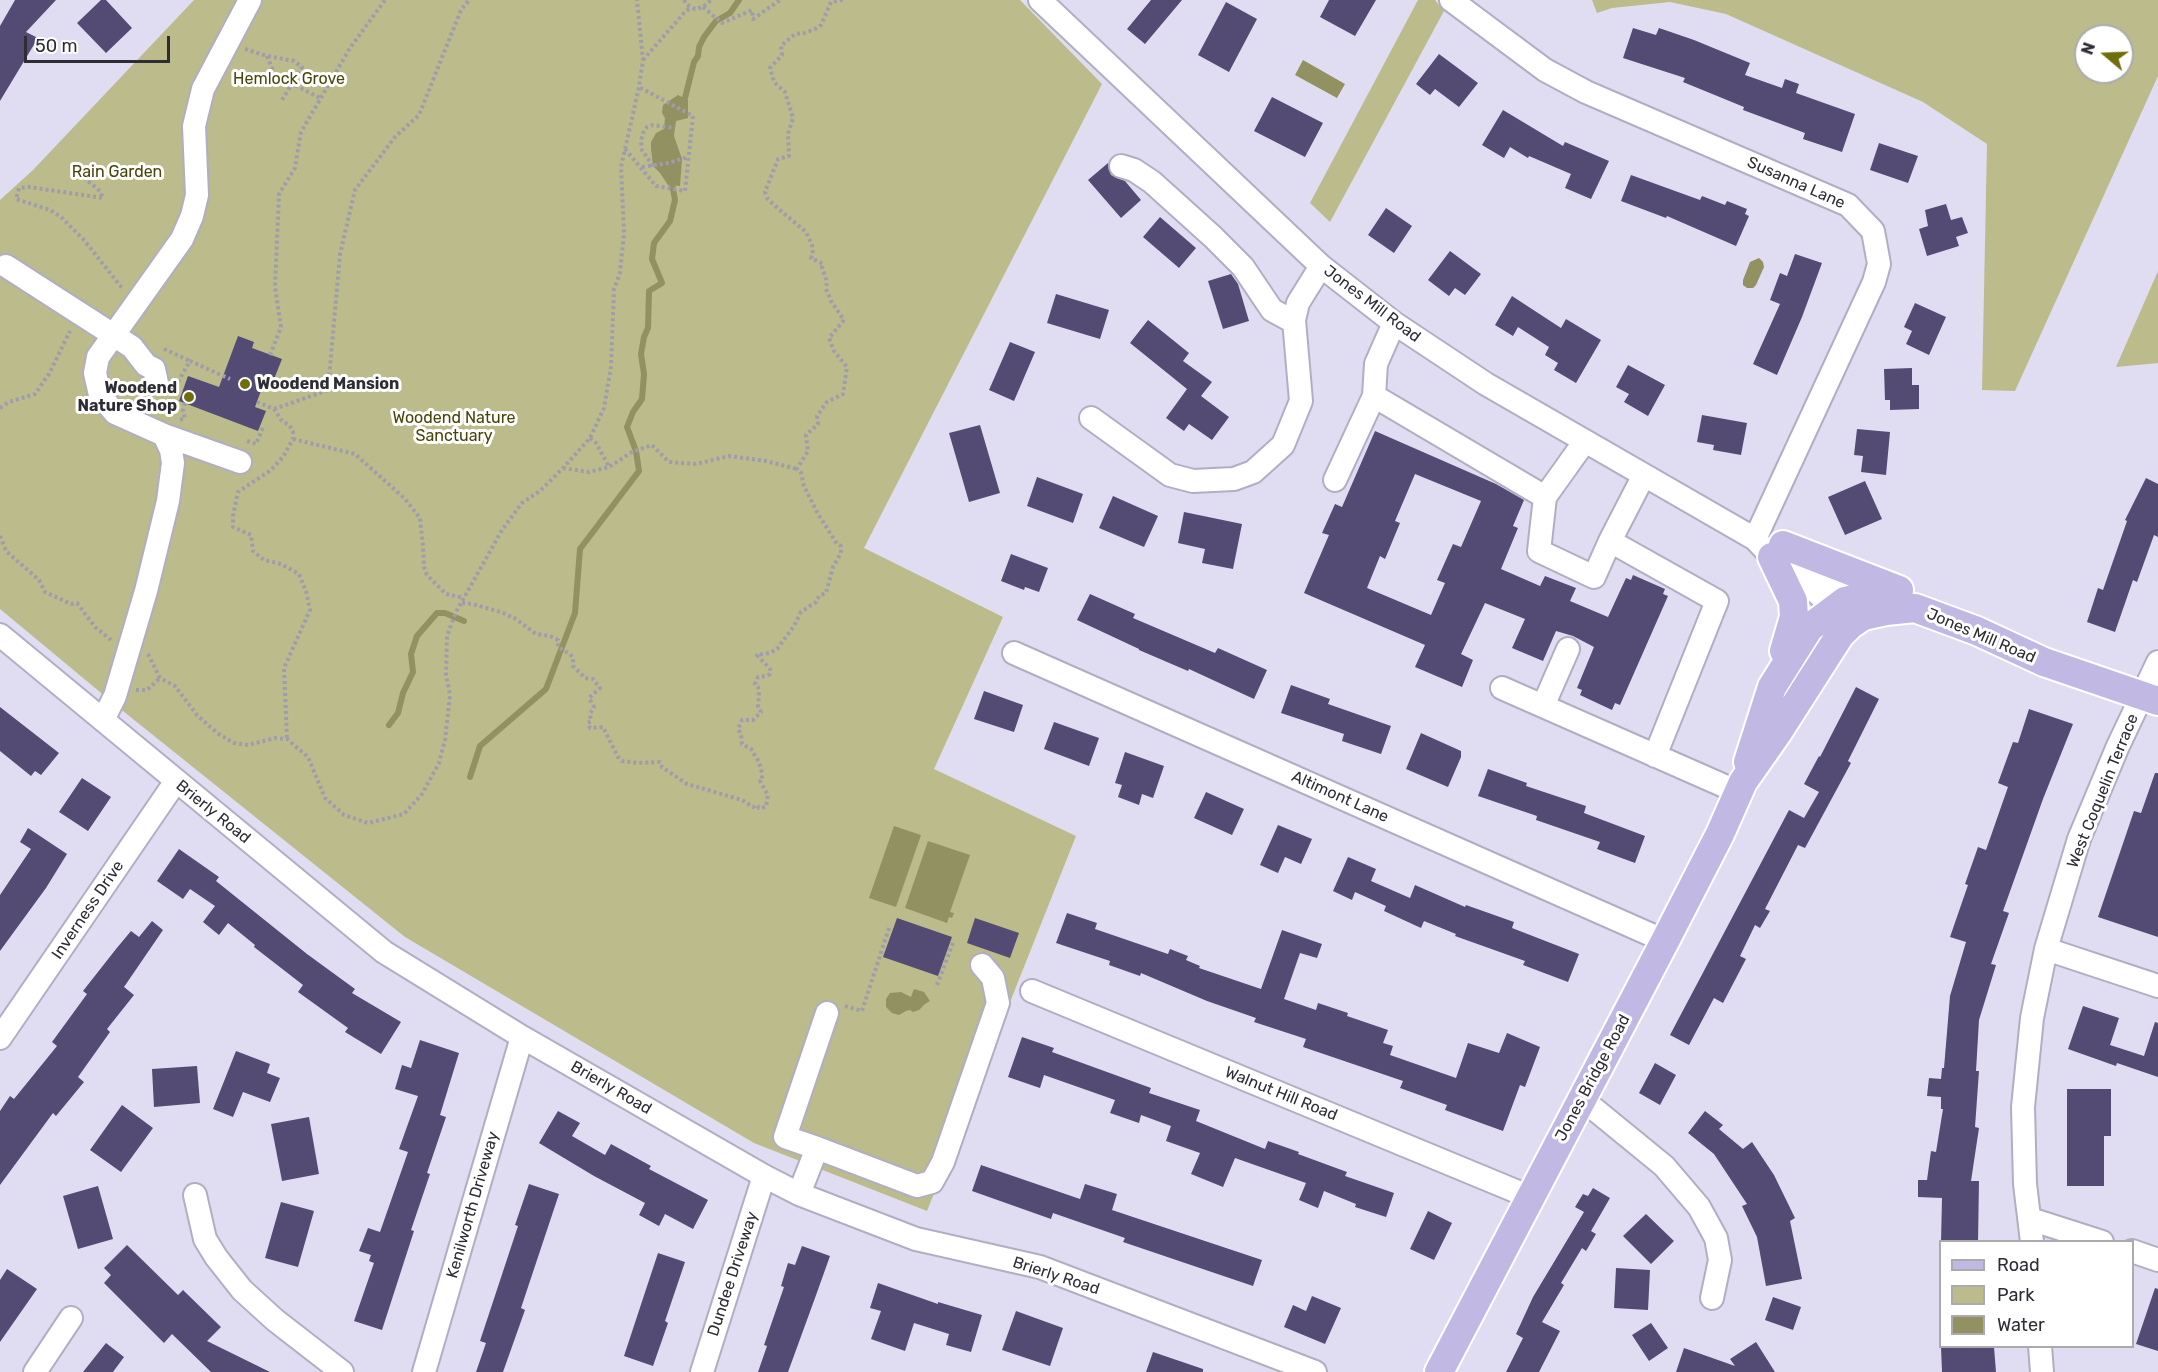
<!DOCTYPE html>
<html>
<head>
<meta charset="utf-8">
<style>
	body { margin:0 }
	#map { position:relative; width:2158px; height:1372px; overflow:hidden; background:#e0ddf2; font-family:Rubik,sans-serif }
	canvas { display:block }
	.legend { position:absolute; left:1939px; top:1240px; width:195px; height:108px; box-sizing:border-box; background:#fff; border:2px solid #ababae; margin:0; padding:8px 10px; list-style:none; font-size:18px; color:#2e2d35 }
	.legend li { display:flex; align-items:center; gap:12px; height:30px }
	.legend b { width:30px; border:2px solid #ababae }
	.north { position:absolute; left:2074px; top:24px; width:60px; height:60px; box-sizing:border-box; background:#fff; border:2px solid #ababae; border-radius:50%; rotate:289deg; font-size:16px; font-weight:700; line-height:24px; text-align:center; color:#2e2d35 }
	.north::after { content:''; display:block; margin:auto; width:21px; height:27px; background:#706d0d; clip-path:polygon(50% 0,100% 100%,50% 72%,0 100%) }
	.scale { position:absolute; left:24px; top:36px; width:146px; height:27px; box-sizing:border-box; border:3px solid #2e2d35; border-top:0; padding-left:8px; font-size:18px; line-height:21px; white-space:nowrap; color:#2e2d35; -webkit-text-stroke:4px #fff; paint-order:stroke }
</style>
</head>
<body>
<div id="map">
<canvas width="2158" height="1372"></canvas>
<ul class="legend">
<li><b style="height:8px;background:#c1b8e3"></b>Road</li>
<li><b style="height:16px;background:#bbbb8b"></b>Park</li>
<li><b style="height:16px;background:#919161"></b>Water</li>
</ul>
<div class="north">N</div>
<div class="scale">50 m</div>
</div>
<script>
const ctx = document.querySelector('canvas').getContext('2d');
ctx.lineJoin = 'round';
function fillPath(path, color) {
  ctx.fillStyle = color;
  ctx.fill(path, 'evenodd');
}
function shape(rows) {
  const path = new Path2D();
  for (const r of rows) {
    path.moveTo(r[0], r[1]);
    for (let i = 2; i < r.length; i += 2) path.lineTo(r[i], r[i + 1]);
  }
  return path;
}
function strokePath(path, color, width, dash) {
  ctx.strokeStyle = color;
  ctx.lineWidth = width;
  ctx.lineCap = dash ? 'butt' : 'round';
  ctx.setLineDash(dash || []);
  ctx.stroke(path);
}
function write(font, color, halo, rows, align = 'center') {
  ctx.font = font + ' Rubik,sans-serif';
  ctx.lineWidth = 6;
  ctx.setLineDash([]);
  ctx.textBaseline = 'middle';
  ctx.strokeStyle = halo;
  ctx.fillStyle = color;
  for (const [text, x, y, turn = 0] of rows) {
    ctx.save();
    ctx.translate(x, y);
    ctx.rotate((+turn || 0) * Math.PI / 180);
    ctx.textAlign = isNaN(turn) ? turn : align;
    if (halo) ctx.strokeText(text, 0, 0);
    ctx.fillText(text, 0, 0);
    ctx.restore();
  }
}
fillPath(shape([
	[194,0,1020,0,1102,84,864,548,1003,617,934,769,1076,836,927,1211,754,1143,405,937,118,707,0,609,0,200,33,170],
	[1418,0,1435,0,1444,11,1330,222,1310,203],
	[1592,0,2158,0,2158,76,2015,391,1982,390,1987,144,1923,102,1726,14,1670,2,1612,8,1597,13],
	[2086,36,2122,36,2122,72,2086,72],
	[2158,271,2158,363,2116,367]
]), '#bbbb8b');
fillPath(shape([
	[1303,60,1345,84,1337,98,1295,75],
	[678,95,688,100,688,118,676,121,674,136,682,159,680,186,668,185,660,173,653,166,651,149,651,142,656,133,664,129,665,118,662,113,663,105],
	[1759,258,1763,262,1764,267,1756,285,1753,288,1747,288,1743,285,1743,280,1750,262],
	[894,826,921,835,896,907,869,898],
	[928,841,970,855,950,912,954,913,952,918,949,917,947,923,905,908],
	[914,989,924,992,930,1001,925,1004,919,1010,913,1012,910,1010,906,1011,899,1015,892,1013,886,1007,886,999,890,993,901,992,911,997]
]), '#919161');
strokePath(shape([
	[680,105,685,98,694,62,698,56,699,47,704,37,716,21,730,13,739,0],
	[389,725,398,713,403,693,413,672,411,654,417,636,437,613,445,613,464,621],
	[470,777,480,746,546,689,575,613,580,549,639,471,636,451,627,427,633,412,642,399,644,374,641,354,644,337,648,328,649,291,662,283,652,259,654,243,670,221,675,200,671,178]
]), '#919161', 6);
fillPath(shape([
	[15,0,56,0,26,32,38,38,0,101,0,26],
	[101,0,106,0,132,28,106,53,77,23],
	[1151,0,1182,0,1145,44,1127,29],
	[1329,0,1376,0,1355,36,1320,17],
	[1226,2,1257,19,1229,72,1198,55],
	[1633,28,1656,35,1659,28,1694,40,1750,63,1745,75,1782,88,1785,79,1799,84,1796,93,1855,114,1842,152,1803,139,1805,133,1743,110,1744,107,1683,82,1685,78,1623,58],
	[1439,54,1478,83,1459,107,1435,89,1430,95,1416,84],
	[1272,97,1323,123,1305,157,1254,131],
	[1503,110,1563,146,1565,142,1609,161,1591,199,1565,188,1571,174,1529,156,1528,158,1510,147,1504,158,1482,145],
	[1879,143,1918,156,1908,183,1870,170],
	[1108,163,1111,175,1125,181,1141,200,1121,218,1088,180],
	[1631,175,1700,200,1702,196,1725,205,1727,201,1747,209,1745,214,1749,216,1736,246,1667,216,1666,218,1621,201],
	[1946,204,1951,220,1962,217,1968,233,1956,237,1959,246,1927,256,1919,229,1928,226,1925,210],
	[1386,208,1412,226,1394,253,1368,235],
	[1160,217,1196,248,1179,268,1143,237],
	[1450,251,1481,274,1465,295,1455,288,1449,296,1428,280],
	[1795,254,1822,263,1802,317,1777,375,1753,364,1780,304,1770,300,1780,273,1787,276],
	[1231,274,1238,284,1249,321,1223,329,1208,281],
	[1056,294,1109,310,1100,339,1047,323],
	[1512,296,1561,328,1566,319,1601,340,1576,383,1554,370,1558,363,1545,355,1549,347,1518,327,1513,336,1495,325],
	[1915,303,1946,317,1929,355,1906,344,1912,331,1904,327],
	[1148,320,1189,353,1183,361,1212,382,1201,396,1229,417,1212,440,1189,424,1184,431,1166,418,1187,389,1130,343],
	[238,336,254,342,252,348,282,359,274,379,266,377,255,407,266,411,258,431,179,401,188,376,219,387],
	[1010,342,1035,352,1014,401,989,390],
	[1628,365,1665,385,1648,416,1624,402,1629,394,1616,387],
	[1912,368,1912,385,1919,385,1919,409,1890,410,1890,400,1885,400,1884,369],
	[1702,415,1747,423,1741,455,1713,450,1714,445,1697,442],
	[980,425,1000,493,969,502,949,433],
	[1857,429,1890,432,1886,475,1861,472,1863,456,1854,455],
	[1375,431,1496,484,1524,500,1513,526,1518,528,1501,569,1540,586,1545,576,1576,588,1570,601,1608,617,1626,578,1631,580,1633,575,1665,589,1663,594,1668,596,1620,705,1615,703,1612,710,1580,695,1582,690,1577,688,1594,647,1573,636,1556,631,1543,661,1512,648,1525,619,1485,603,1461,654,1473,660,1462,687,1415,667,1425,645,1304,593,1329,535,1322,533,1335,504,1342,507],
	[1415,474,1481,501,1461,547,1453,544,1437,580,1445,583,1431,615,1367,588,1380,556,1385,559,1400,523,1395,521],
	[1037,477,1083,494,1073,523,1027,506],
	[2146,478,2158,484,2158,537,2154,535,2137,582,2133,580,2115,632,2087,622,2098,588,2103,590,2127,521,2125,520],
	[1865,481,1882,519,1845,535,1828,497],
	[1113,496,1158,516,1144,547,1099,528],
	[1184,512,1242,524,1233,569,1202,563,1205,549,1178,543],
	[1011,554,1048,568,1039,592,1025,587,1024,590,1001,581],
	[1090,594,1135,614,1133,618,1215,653,1218,648,1267,670,1254,699,1189,669,1188,671,1139,650,1139,649,1077,620],
	[1291,685,1330,699,1328,704,1391,726,1381,754,1342,741,1344,734,1281,713],
	[1856,687,1879,699,1848,761,1851,763,1805,848,1798,845,1765,909,1770,911,1760,928,1755,925,1740,956,1746,959,1723,1003,1714,998,1689,1045,1670,1035,1789,810,1804,818,1819,792,1804,784,1819,756,1820,757],
	[984,691,1023,705,1014,732,974,719],
	[0,707,59,753,41,775,35,771,31,776,0,751],
	[2029,709,2073,724,2043,799,2003,911,2009,913,1991,964,1996,965,1979,1020,1976,1071,1979,1071,1975,1127,1979,1128,1971,1181,1979,1181,1978,1242,1941,1242,1942,1198,1918,1197,1918,1180,1927,1180,1931,1151,1936,1152,1943,1109,1941,1109,1941,1097,1927,1096,1929,1078,1941,1079,1942,1068,1944,1068,1950,996,1966,942,1950,937,1968,885,1965,884,1978,847,1986,850,2008,787,1998,783,2013,742,2018,743],
	[1054,722,1099,738,1089,766,1044,749],
	[1421,733,1461,751,1461,757,1448,787,1406,769],
	[1125,752,1164,766,1153,798,1142,794,1139,805,1118,797,1122,785,1115,783],
	[1488,769,1527,783,1526,786,1586,806,1584,813,1645,836,1635,863,1597,849,1600,842,1536,820,1537,816,1478,796],
	[2155,773,2158,773,2158,937,2098,917,2134,811,2141,813],
	[82,778,111,797,88,831,59,812],
	[1206,792,1244,809,1232,835,1194,818],
	[1278,825,1312,839,1301,864,1285,857,1278,873,1260,865],
	[28,828,67,854,46,888,0,951,0,895,31,849,20,842],
	[179,849,219,877,216,881,307,954,355,989,352,993,401,1022,381,1054,345,1032,348,1028,298,992,303,985,254,947,255,945,228,923,219,935,203,922,215,906,190,889,183,899,157,881],
	[1348,857,1376,869,1371,881,1410,898,1415,885,1465,907,1466,905,1514,922,1512,928,1579,954,1568,982,1523,965,1525,961,1455,936,1456,934,1424,921,1421,928,1384,911,1386,906,1355,892,1352,900,1333,891],
	[1067,913,1097,923,1095,929,1168,954,1170,949,1188,956,1186,960,1200,966,1199,968,1261,989,1282,930,1322,944,1317,958,1300,953,1284,999,1316,1010,1318,1003,1348,1013,1347,1016,1388,1030,1383,1043,1393,1046,1390,1055,1456,1078,1468,1043,1499,1053,1507,1033,1540,1047,1525,1087,1520,1085,1503,1131,1445,1110,1447,1105,1400,1088,1403,1081,1303,1047,1306,1039,1254,1022,1256,1018,1207,1001,1141,973,1140,976,1109,965,1110,961,1056,943],
	[897,918,952,937,938,976,883,957],
	[975,918,1019,933,1010,958,967,943],
	[152,921,163,930,124,987,134,995,107,1029,110,1032,78,1077,84,1082,56,1116,53,1113,0,1185,0,1111,10,1096,14,1099,57,1046,52,1042,87,994,83,991,116,949,131,931,139,937],
	[2083,1006,2119,1018,2110,1045,2144,1056,2155,1022,2158,1023,2158,1077,2117,1063,2116,1066,2068,1049],
	[1022,1037,1054,1048,1052,1052,1151,1088,1149,1093,1200,1110,1196,1121,1265,1149,1268,1141,1299,1152,1298,1154,1347,1172,1345,1176,1394,1193,1386,1217,1355,1207,1356,1204,1324,1191,1318,1208,1299,1200,1306,1183,1235,1158,1223,1187,1191,1174,1200,1153,1166,1141,1171,1126,1141,1115,1139,1123,1110,1113,1115,1100,1044,1075,1040,1088,1008,1077],
	[420,1040,459,1053,440,1115,446,1117,427,1173,430,1174,411,1230,414,1231,382,1330,354,1321,374,1263,369,1261,371,1255,359,1251,368,1228,380,1232,408,1152,399,1149,418,1096,395,1089,402,1065,411,1068],
	[236,1051,270,1064,267,1073,280,1078,270,1102,243,1092,233,1117,213,1109],
	[1655,1063,1676,1075,1660,1105,1639,1093],
	[197,1066,200,1103,154,1107,152,1069],
	[2067,1089,2111,1089,2111,1136,2104,1136,2104,1186,2067,1186],
	[122,1105,153,1128,121,1172,90,1150],
	[558,1111,580,1123,572,1136,605,1155,611,1144,651,1166,649,1169,708,1200,693,1229,665,1214,659,1226,639,1215,645,1203,594,1176,539,1143],
	[1705,1111,1723,1125,1719,1129,1743,1149,1752,1142,1774,1175,1795,1218,1790,1221,1802,1279,1766,1286,1757,1237,1742,1206,1747,1204,1714,1154,1688,1133],
	[309,1117,319,1174,282,1181,271,1124],
	[981,1165,1080,1199,1085,1184,1117,1194,1112,1210,1262,1260,1253,1286,1123,1242,1125,1238,1053,1213,1051,1219,972,1191],
	[529,1184,559,1194,521,1308,525,1310,503,1372,476,1372,486,1343,480,1341,518,1226,515,1225],
	[98,1186,113,1239,78,1249,63,1196],
	[1593,1188,1610,1198,1591,1231,1596,1234,1586,1251,1582,1248,1561,1283,1564,1285,1542,1322,1560,1331,1539,1372,1506,1372,1523,1338,1516,1334,1533,1297,1584,1212,1575,1207,1583,1194,1588,1196],
	[281,1202,314,1211,298,1267,265,1258],
	[1428,1211,1452,1223,1434,1260,1410,1249],
	[1646,1214,1674,1241,1651,1264,1623,1236],
	[127,1245,178,1295,183,1290,221,1327,207,1341,270,1372,211,1372,172,1334,164,1343,104,1283,111,1275,104,1268],
	[802,1246,830,1256,815,1298,788,1372,758,1372,767,1346,764,1345,784,1287,781,1286,788,1263,795,1265],
	[658,1253,685,1262,665,1321,668,1323,653,1366,624,1356],
	[1616,1268,1650,1270,1648,1310,1614,1308],
	[7,1269,37,1289,0,1342,0,1280],
	[878,1283,938,1304,938,1302,982,1315,971,1352,946,1345,949,1334,914,1323,905,1351,871,1339,881,1311,870,1308],
	[2155,1288,2158,1289,2158,1351,2136,1344],
	[1312,1296,1341,1308,1325,1344,1284,1327,1293,1305,1306,1311],
	[1773,1297,1801,1307,1793,1330,1765,1320],
	[1016,1311,1063,1328,1050,1366,1002,1350],
	[1651,1323,1668,1348,1649,1361,1632,1335],
	[1756,1342,1775,1372,1676,1372,1684,1348,1735,1366,1730,1359],
	[106,1343,124,1357,113,1372,83,1372],
	[1941,1347,1994,1347,1996,1372,1942,1372],
	[1153,1352,1203,1369,1203,1372,1146,1372]
]), '#534b74');
const minor = shape([
	[1040,0,1321,266,1394,323,1486,384,1755,539,1772,557,1818,594,1845,619],
	[1451,0,1545,70,1586,92,1848,205,1873,231,1879,264,1874,282,1755,539],
	[1121,166,1134,170,1152,182,1213,237,1243,267,1272,310,1294,322],
	[6,266,132,347,146,365,154,369,157,383],
	[1374,396,1376,364,1394,323],
	[1091,418,1170,475,1193,481,1234,479,1253,472,1283,445,1301,401,1294,320,1298,303,1321,266],
	[164,435,240,462],
	[1585,441,1545,497,1539,551,1594,577,1610,541,1717,601,1655,756],
	[1335,480,1374,396,1545,497],
	[1610,541,1644,475],
	[1811,564,1832,577,1839,587,1845,601,1848,617],
	[0,635,384,952,522,1037,764,1176,799,1194,916,1239,1040,1267,1315,1372],
	[1014,653,1665,941],
	[1502,688,1738,792],
	[1543,706,1568,649],
	[103,720,115,696,146,591,168,501,173,463,171,450,164,435,115,413,100,395,95,373,98,357,182,239,192,216,197,195,194,126,203,89,250,0],
	[2046,949,2158,986],
	[1032,991,1530,1197],
	[0,1038,176,781],
	[1582,1099,1664,1166,1699,1207,1716,1238,1720,1260,1712,1298],
	[817,1148,917,1186,932,1182,943,1162,998,1003,993,978,982,965],
	[799,1194,817,1148,785,1137,827,1013],
	[195,1195,205,1239,216,1257,242,1290,275,1320,342,1372],
	[2030,1219,2102,1242],
	[2032,1242,2025,1184,2023,1107,2032,1018,2046,949,2079,839,2118,746,2158,662],
	[2132,1251,2158,1260],
	[2040,1346,2042,1372],
	[35,1372,71,1318],
	[424,1372,522,1037],
	[702,1372,764,1176]
]);
const major = shape([
	[1783,545,1899,590],
	[1772,557,1793,601,1794,617,1784,651],
	[1748,762,1772,687,1809,628,1845,601,1876,594,1892,594],
	[1439,1372,1665,941,1720,834,1743,782,1778,732,1840,635,1850,625,1863,616,1886,611,1915,608,1977,631,2044,662,2158,701]
]);
strokePath(minor, '#b1aec3', 26);
strokePath(major, '#fff', 32);
strokePath(shape([
	[684,0,687,5,695,9,703,7,711,0],
	[703,7,722,23,752,10,753,19,780,0],
	[245,49,267,56,294,61,302,67,282,100],
	[267,56,275,75],
	[643,60,684,13,691,7],
	[256,77,275,75,320,98],
	[625,149,656,186,685,191,693,116,639,87],
	[653,166,642,150,641,141,643,133,647,127,652,125,675,128],
	[642,167,668,163,688,157],
	[111,172,89,171,84,178,100,191,103,198,29,187,19,188,16,199,50,210,61,217,84,240,122,288],
	[164,349,190,361],
	[270,355,281,327,275,287,279,194,295,168,301,132,350,48,385,0],
	[178,382,190,361,230,379],
	[257,402,274,409,282,421,289,425,293,431,293,439,283,457,271,470,238,492,233,516,233,527,251,535,253,551,264,560,281,564,299,574,306,591,310,610,284,668,287,739],
	[0,408,9,402,35,394,49,374,70,331],
	[274,409,328,390,340,254,355,190,395,137,419,115,461,10,469,0],
	[180,420,185,418,183,411,185,403],
	[590,438,596,443,609,467,632,452,652,445,669,462,696,464,729,456,766,461,797,469],
	[293,439,355,454,405,499,420,518,423,546,424,567,427,575,446,594,464,598],
	[247,441,256,444,264,425],
	[563,468,589,472,609,467],
	[0,536,6,551,39,580,45,592,71,604,77,603,95,627,111,640],
	[462,603,472,604,501,612,516,619,536,634,550,636,558,640,558,647,570,654,573,658,573,666,585,678,593,679,600,688,589,698,594,707,590,714,591,721,588,723,590,728,603,727,618,757,622,761,638,763,660,762,662,767,687,784,742,800,753,807,757,805,759,808,766,807,768,795,760,781,762,780,762,773,759,762,751,749,742,744,741,734,738,729,742,720,753,720,761,712,758,707,759,695,758,687,755,684,758,677,767,676,770,674,770,669,757,655,770,653,777,649,794,626,801,612,816,602,819,596,826,593,833,567,841,553,841,546,837,544,818,514,804,486,801,473,797,469,808,451,806,435,818,424,817,416,827,402,843,394,847,367,834,351,829,338,844,320,831,301,826,289,827,282,822,267,823,264,811,258,813,255,812,245,806,232,774,205,767,198,765,192,778,159,789,156,788,134,793,118,785,92,774,82,770,68,782,55,781,46,795,34,805,33,815,29,821,25,831,2,843,0],
	[148,654,160,678,175,686,197,715,217,733,234,743,248,745,275,738,287,739,308,757,325,798,344,815,368,823,404,814,422,794,439,763,445,740,450,695,446,675,447,636,456,612,502,530,522,503,541,490,563,468,590,438,604,408,611,367,614,289,620,273,624,233,621,167,639,87,643,60,637,0],
	[136,690,147,690,160,678],
	[937,985,954,940],
	[845,1006,862,1011,890,925]
]), '#9f9dad', 4, [3, 3]);
strokePath(minor, '#fff', 22);
strokePath(major, '#c1b8e3', 28);
for (const [x, y, r, color] of [
	[245,384,6,"#706d0d"],
	[189,397,6,"#706d0d"]
]) {
  const dot = new Path2D();
  dot.arc(x, y, r, 0, 2 * Math.PI);
  ctx.fillStyle = color;
  ctx.fill(dot);
  strokePath(dot, '#fff', 2);
}
write('16px', '#474508', '#fff', [
	["Hemlock Grove",289,79],
	["Rain Garden",117,172],
	["Woodend Nature",454,418],
	["Sanctuary",454,436]
]);
write('16px', '#2e2d35', '#fff', [
	["Susanna Lane",1796,183,24],
	["Jones Mill Road",1372,304,37],
	["Jones Mill Road",1981,636,23],
	["West Coquelin Terrace",2103,791,-68],
	["Altimont Lane",1340,797,24],
	["Brierly Road",213,812,39],
	["Inverness Drive",88,910,-56],
	["Jones Bridge Road",1593,1078,-62],
	["Brierly Road",611,1088,30],
	["Walnut Hill Road",1281,1094,22],
	["Kenilworth Driveway",473,1205,-74],
	["Dundee Driveway",733,1274,-72],
	["Brierly Road",1056,1276,18]
]);
write('bold 16px', '#2e2d35', '#fff', [
	["Woodend Mansion",257,384],
	["Woodend",177,388,"right"],
	["Nature Shop",177,406,"right"]
], 'left');
</script>
</body>
</html>
